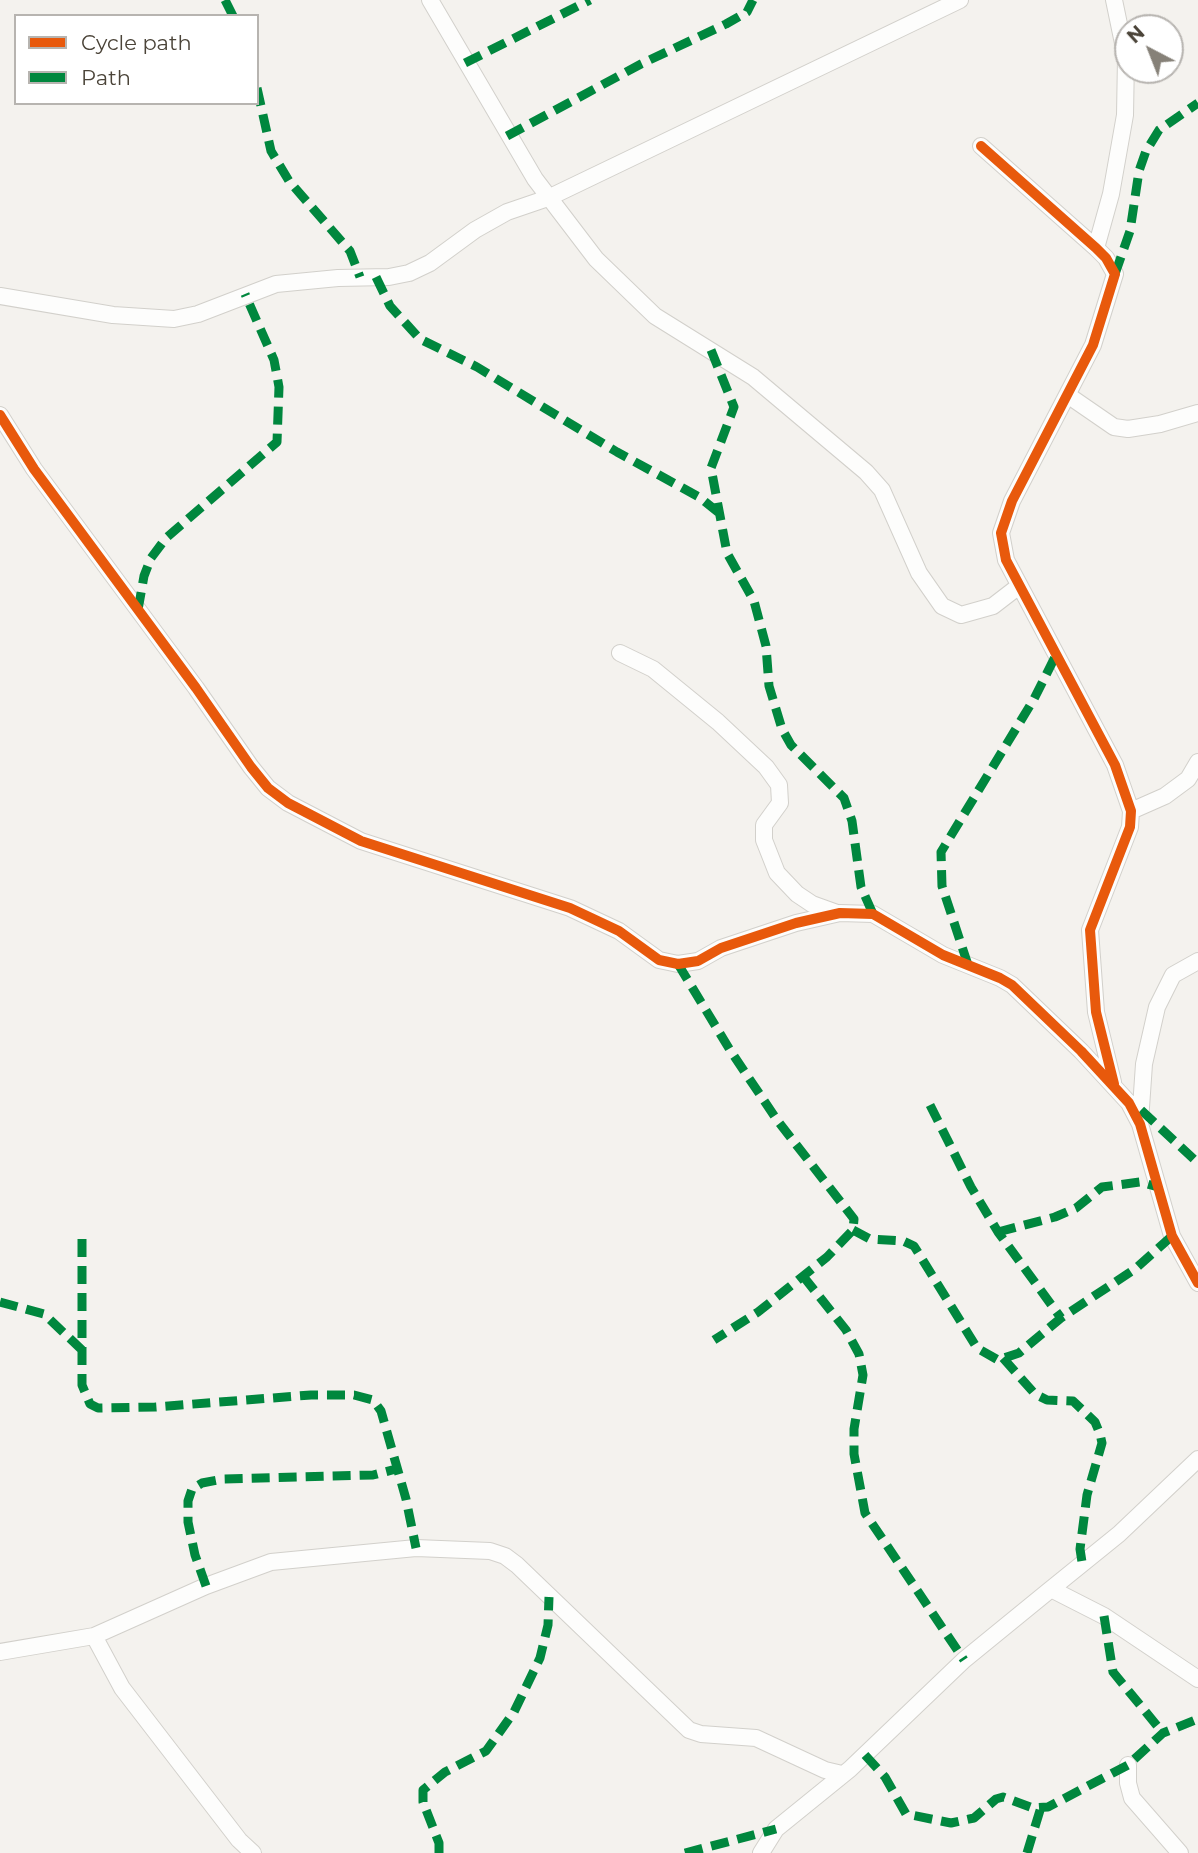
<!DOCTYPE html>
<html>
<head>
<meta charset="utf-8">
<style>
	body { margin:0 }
	#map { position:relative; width:1198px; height:1853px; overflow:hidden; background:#f4f2ee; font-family:Montserrat,sans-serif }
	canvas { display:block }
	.legend { position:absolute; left:14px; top:14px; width:245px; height:91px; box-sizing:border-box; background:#fff; border:2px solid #b7b4b0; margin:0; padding:9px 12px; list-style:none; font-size:21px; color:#4b4439 }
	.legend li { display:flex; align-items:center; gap:14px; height:35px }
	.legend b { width:35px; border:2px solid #b7b4b0 }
	.north { position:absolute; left:1114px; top:14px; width:70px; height:70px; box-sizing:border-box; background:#fff; border:2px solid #b7b4b0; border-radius:50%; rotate:318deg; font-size:19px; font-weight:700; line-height:28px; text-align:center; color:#4b4439 }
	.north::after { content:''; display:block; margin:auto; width:24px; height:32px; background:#868178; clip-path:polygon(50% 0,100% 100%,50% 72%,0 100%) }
</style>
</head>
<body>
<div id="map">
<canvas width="1198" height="1853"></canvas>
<ul class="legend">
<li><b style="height:9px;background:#e8590c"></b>Cycle path</li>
<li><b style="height:9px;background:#00873e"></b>Path</li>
</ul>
<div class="north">N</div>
</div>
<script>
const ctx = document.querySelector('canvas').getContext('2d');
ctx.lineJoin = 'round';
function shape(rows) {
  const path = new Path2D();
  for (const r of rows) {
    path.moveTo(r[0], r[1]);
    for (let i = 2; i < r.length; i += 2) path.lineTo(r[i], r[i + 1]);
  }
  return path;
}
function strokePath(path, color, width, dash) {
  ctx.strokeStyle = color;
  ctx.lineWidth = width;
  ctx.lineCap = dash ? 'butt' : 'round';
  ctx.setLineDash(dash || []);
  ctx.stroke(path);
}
const minor = shape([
	[430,0,535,179,596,259,655,316,753,377,866,472,882,490,919,573,942,606,961,615,993,606,1019,586],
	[981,146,1096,248,1106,258,1115,274,1093,345,1012,501,1001,533,1006,560,1115,765,1131,811,1130,827,1090,930,1096,1012,1113,1082],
	[1096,248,1111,194,1125,115,1126,58,1114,0],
	[0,296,113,315,174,319,198,314,276,284,338,278,389,277,409,273,430,263,475,230,507,212,548,198,960,0],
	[1069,396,1114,427,1128,429,1160,424,1198,413],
	[0,415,34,469,196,688,251,767,268,788,288,803,361,841,570,908,619,931,659,960,678,964,698,961,721,948,796,923,840,913,873,914,943,955,1000,978,1012,985,1081,1051,1129,1103,1140,1124,1172,1236,1198,1283],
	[620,653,653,669,718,722,766,767,779,785,780,803,764,825,764,840,777,873,797,894,812,904,837,913],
	[1131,811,1165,796,1188,779,1198,762],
	[1140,1122,1144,1064,1157,1007,1173,975,1198,961],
	[1051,1589,1119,1534,1198,1459],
	[94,1636,122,1688,239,1840,253,1853],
	[0,1652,94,1636,206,1586,271,1562,416,1548,490,1551,505,1556,517,1565,689,1730,701,1734,756,1738,825,1770,842,1774],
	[1128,1765,1128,1783,1132,1798,1180,1853],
	[761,1853,776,1829,850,1769,964,1660,1051,1589,1104,1616,1198,1679]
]);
strokePath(minor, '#d2d0cb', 18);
strokePath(minor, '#fdfdfc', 16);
strokePath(shape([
	[225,0,233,16],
	[465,63,590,0],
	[257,88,271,151,289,181,350,251,360,277],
	[507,136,641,64,726,24,747,12,753,0],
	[1115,274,1130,231,1139,171,1146,151,1159,130,1198,103],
	[376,277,390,306,420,339,477,367,617,452,699,497,719,513],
	[711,350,734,407,711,468,727,553,754,601,766,646,769,686,782,729,791,745,844,798,852,821,861,887,873,914],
	[138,610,144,576,151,558,166,538,277,442,279,387,274,360,245,294],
	[678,964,730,1050,777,1120,854,1219,853,1230,827,1257,758,1312,714,1340],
	[968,965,942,886,941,852,1034,699,1056,655],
	[930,1105,971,1187,998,1232,1061,1318],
	[1141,1110,1198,1163],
	[853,1230,870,1239,903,1241,914,1246,977,1348,998,1360,1019,1353,1061,1318,1135,1269,1172,1236],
	[998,1232,1055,1217,1076,1208,1102,1187,1140,1182,1158,1187],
	[82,1239,82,1385,90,1404,98,1408,155,1407,311,1395,354,1395,373,1400,381,1411,406,1499,416,1548],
	[803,1276,846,1330,859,1354,863,1375,854,1429,854,1454,865,1513,964,1660],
	[0,1302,44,1314,82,1350],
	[1003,1358,1035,1394,1047,1400,1073,1401,1095,1422,1100,1434,1102,1443,1087,1495,1080,1549,1082,1562],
	[206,1586,195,1555,188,1522,188,1501,192,1489,202,1483,223,1479,373,1475,396,1469],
	[1104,1616,1113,1672,1163,1733],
	[865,1755,885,1777,906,1814,951,1823,974,1818,996,1799,1003,1797,1033,1808,1048,1807,1128,1765,1163,1733,1198,1719],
	[439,1853,439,1843,423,1802,423,1790,445,1772,486,1751,514,1712,540,1658,548,1625,549,1597],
	[685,1853,776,1829],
	[1027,1853,1041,1807]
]), '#00873e', 9, [18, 9]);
strokePath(shape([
	[981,146,1096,248,1106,258,1115,274,1093,345,1012,501,1001,533,1006,560,1115,765,1131,811,1130,827,1090,930,1096,1012,1114,1084],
	[0,415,34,469,196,688,251,767,268,788,288,803,361,841,570,908,619,931,659,960,678,964,698,961,721,948,796,923,840,913,873,914,943,955,1000,978,1012,985,1081,1051,1129,1103,1140,1124,1172,1236,1198,1283]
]), '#e8590c', 10);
</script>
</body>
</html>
